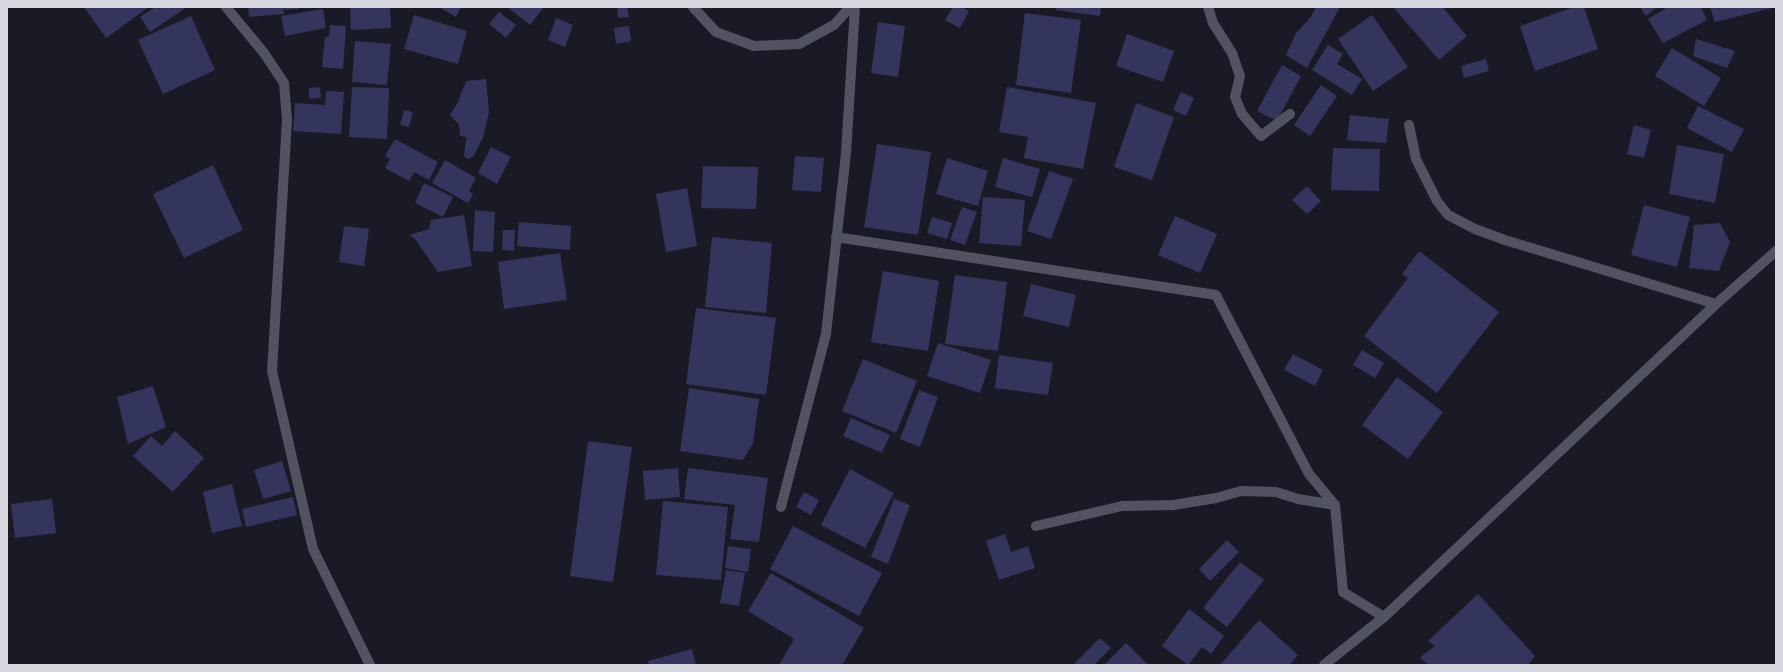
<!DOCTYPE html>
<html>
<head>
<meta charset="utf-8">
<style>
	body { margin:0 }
	#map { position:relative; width:1783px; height:672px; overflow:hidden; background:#191a25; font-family:"Open Sans",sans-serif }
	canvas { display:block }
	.frame { position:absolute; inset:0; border:8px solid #d5d6de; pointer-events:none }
</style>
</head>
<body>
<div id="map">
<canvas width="1783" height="672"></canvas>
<div class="frame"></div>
</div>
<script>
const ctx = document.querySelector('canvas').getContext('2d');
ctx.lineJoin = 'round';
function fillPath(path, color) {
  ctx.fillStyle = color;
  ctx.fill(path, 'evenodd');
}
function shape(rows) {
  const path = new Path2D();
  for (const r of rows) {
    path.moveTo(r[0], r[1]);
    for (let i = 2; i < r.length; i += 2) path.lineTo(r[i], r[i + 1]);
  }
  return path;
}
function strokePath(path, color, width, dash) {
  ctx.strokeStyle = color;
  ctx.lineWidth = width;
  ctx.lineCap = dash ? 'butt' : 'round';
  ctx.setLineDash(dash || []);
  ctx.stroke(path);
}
fillPath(shape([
	[84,7,149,7,106,38],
	[155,7,187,7,150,32,140,17],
	[248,7,284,7,284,14,249,17],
	[285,7,299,7,299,9,285,10],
	[350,7,390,7,391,28,351,30],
	[439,7,461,7,456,17],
	[507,7,544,7,530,25],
	[617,7,627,7,629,17,618,18],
	[953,7,962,7,969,11,960,28,945,20],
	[1056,7,1101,7,1100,16,1056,10],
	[1316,7,1340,7,1307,68,1286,55,1296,33,1311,17],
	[1393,7,1446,7,1444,9,1467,36,1439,60],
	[1574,7,1584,7,1598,49,1535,71,1520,26],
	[1640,7,1657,7,1646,16],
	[1668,7,1701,7,1707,20,1663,43,1648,19],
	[1710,7,1772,7,1772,8,1715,22],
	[323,9,326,28,285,36,281,16],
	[499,12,516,25,506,38,489,24],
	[1025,13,1081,20,1071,93,1016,85],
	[414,15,467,31,458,64,404,49],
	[1372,15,1408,67,1373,91,1338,39],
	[191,16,215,70,163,94,138,40],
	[556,18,573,25,565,47,548,40],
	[878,22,905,26,898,77,871,73],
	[330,25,346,26,343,69,322,67,325,37,329,37],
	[629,26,631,41,616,44,614,28],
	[1127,34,1174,51,1163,82,1116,66],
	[1696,39,1735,51,1727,68,1693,56],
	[355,41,391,44,387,85,352,82],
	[1328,45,1343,54,1337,64,1362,79,1352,95,1312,70],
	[1672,48,1721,78,1704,106,1655,76],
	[1486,59,1489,71,1464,78,1461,66],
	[1282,65,1301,76,1277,121,1257,111],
	[486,79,489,112,483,138,473,157,468,159,464,156,466,137,460,136,459,125,450,115,458,102,466,81],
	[1321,85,1337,96,1310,136,1294,125],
	[320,87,321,98,309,99,309,88],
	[352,87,389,88,387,139,349,137],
	[1007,87,1096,103,1083,169,1024,158,1028,137,999,132],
	[326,91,344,92,341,134,293,131,295,103,325,105],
	[1181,92,1194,98,1186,116,1173,110],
	[1136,103,1174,117,1152,180,1114,167],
	[1698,106,1744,129,1732,152,1687,128],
	[404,110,413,112,409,127,400,125],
	[1350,115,1389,119,1386,143,1347,140],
	[1634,125,1651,130,1644,158,1627,154],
	[395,139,438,162,429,180,414,172,409,181,385,168,390,159,385,156],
	[877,144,931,152,918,235,864,227],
	[1677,145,1724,154,1715,203,1669,194],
	[491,147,511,157,497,184,478,173],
	[1333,148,1380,149,1379,191,1331,190],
	[795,156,824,158,821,192,792,190],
	[947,158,988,171,978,206,936,194],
	[1003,158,1040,169,1032,197,995,187],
	[445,160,476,178,469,191,473,194,468,203,432,183],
	[213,165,243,230,184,258,153,194],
	[703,166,758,167,756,209,701,208],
	[1049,171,1073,179,1051,239,1027,231],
	[424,183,453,197,443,217,415,203],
	[1307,186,1321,201,1307,214,1292,200],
	[687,188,697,246,666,252,656,194],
	[983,197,1025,200,1021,246,979,243],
	[1644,205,1690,217,1677,267,1631,255],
	[962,207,977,212,965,245,950,240],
	[475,210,495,212,493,252,473,251],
	[464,215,472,266,438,272,415,239,409,235,429,229,431,220],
	[1175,216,1217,234,1200,273,1158,255],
	[932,217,952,223,947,239,927,233],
	[519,222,571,226,570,250,517,246],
	[1720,223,1730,242,1719,271,1689,268,1694,225],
	[344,226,369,229,364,266,339,262],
	[503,230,515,230,514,251,502,250],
	[712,237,772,243,766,313,705,307],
	[1419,251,1499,312,1437,393,1364,336,1408,278,1402,274],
	[560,253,567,300,504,309,498,262],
	[883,271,939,281,928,351,871,342],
	[955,275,1007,282,998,351,945,344],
	[1031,284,1076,295,1069,327,1023,316],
	[696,308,776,318,766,395,686,384],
	[938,343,991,360,980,393,927,376],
	[1362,350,1384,363,1375,378,1353,365],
	[1293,354,1323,370,1315,386,1284,370],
	[999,355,1053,363,1048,395,995,388],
	[863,359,917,381,896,433,842,411],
	[1397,377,1443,412,1408,459,1362,425],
	[153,386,166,427,128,444,117,397],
	[689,388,759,399,753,443,743,460,680,451],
	[919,390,938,397,920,447,900,439],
	[851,418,890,435,882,453,843,436],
	[175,431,204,458,173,492,133,456,151,436,162,446],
	[588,441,632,447,613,582,570,576],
	[282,461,291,491,263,499,254,470],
	[678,468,680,497,645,500,643,471],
	[688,468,768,478,759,542,730,539,735,505,684,499],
	[850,469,894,493,865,548,821,525],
	[232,484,242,526,212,533,203,492],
	[804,492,819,500,811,515,796,507],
	[293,497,297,515,246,527,242,509],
	[52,499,56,533,15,538,11,504],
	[894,499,910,505,888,564,871,557],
	[663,501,728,507,721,580,656,575],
	[793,526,882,573,859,616,770,569],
	[1005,534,1011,552,1028,546,1035,568,999,580,986,541],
	[1227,540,1239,552,1210,581,1199,569],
	[728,546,751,549,748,572,725,568],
	[1240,562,1264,580,1227,627,1203,608],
	[726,570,745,573,739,606,720,603],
	[771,573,864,628,842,665,779,665,794,639,748,611],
	[1478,594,1535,656,1528,665,1428,665,1420,657,1435,646,1428,641],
	[1189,609,1224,636,1211,654,1202,647,1188,665,1162,646],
	[1259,620,1298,655,1289,665,1220,665],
	[1100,638,1111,648,1094,665,1073,665],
	[1126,643,1148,665,1104,665],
	[692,649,696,665,649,665,648,661]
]), '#34355c');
strokePath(shape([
	[226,7,264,53,284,83,287,120,272,371,313,549,370,665],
	[693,7,716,32,754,46,799,44,834,25,850,7],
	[1208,7,1213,23,1232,53,1240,76,1235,97,1242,114,1261,136,1290,114],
	[1409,125,1416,159,1437,201,1448,215,1475,229,1505,240,1716,304],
	[836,237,1216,295,1309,474,1335,505,1343,592,1384,617],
	[781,507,826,334,846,153,855,7],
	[1036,526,1122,506,1173,505,1216,498,1241,491,1276,492,1298,499,1335,505],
	[1324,665,1384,617,1716,304,1776,251]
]), '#525361', 10);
</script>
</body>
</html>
